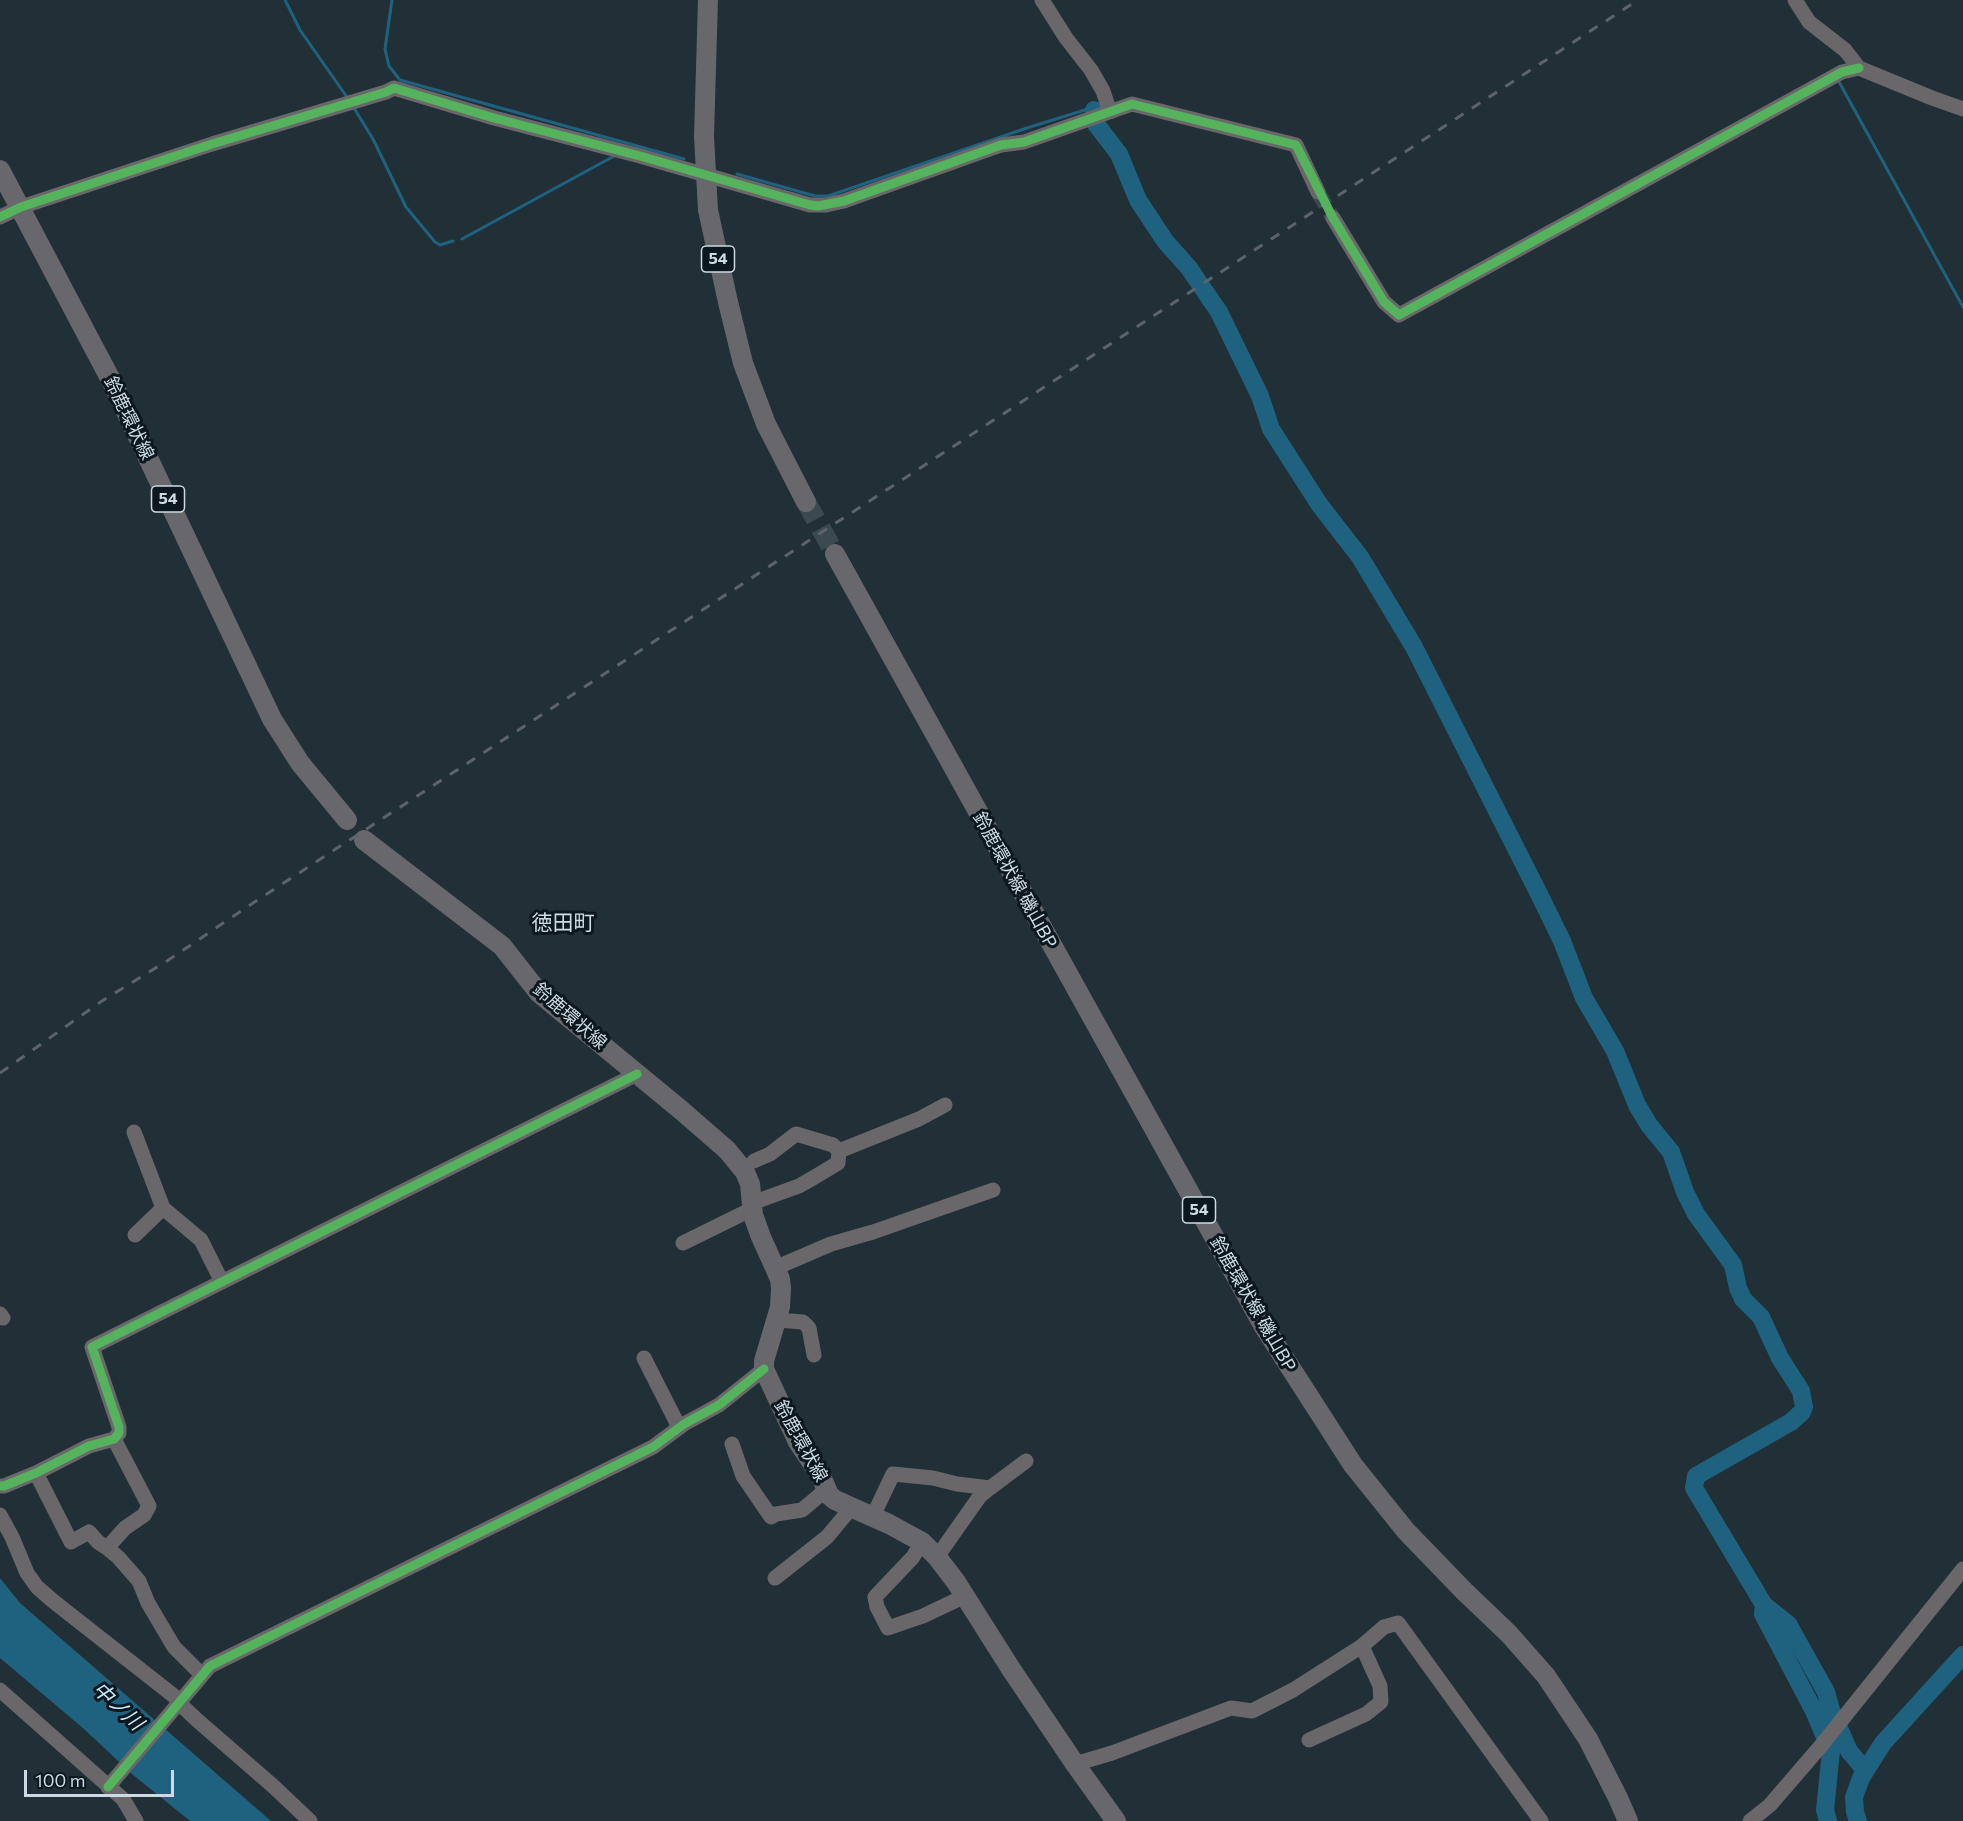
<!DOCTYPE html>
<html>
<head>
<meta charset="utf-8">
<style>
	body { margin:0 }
	#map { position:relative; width:1963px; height:1821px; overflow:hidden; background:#212f36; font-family:Commissioner,sans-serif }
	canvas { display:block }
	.scale { position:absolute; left:24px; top:1770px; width:150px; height:27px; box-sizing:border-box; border:3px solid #ccdbe3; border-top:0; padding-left:8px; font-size:18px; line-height:21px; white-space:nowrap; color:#ccdbe3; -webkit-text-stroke:4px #0d181e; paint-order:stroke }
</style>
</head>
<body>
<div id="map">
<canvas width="1963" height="1821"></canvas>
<div class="scale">100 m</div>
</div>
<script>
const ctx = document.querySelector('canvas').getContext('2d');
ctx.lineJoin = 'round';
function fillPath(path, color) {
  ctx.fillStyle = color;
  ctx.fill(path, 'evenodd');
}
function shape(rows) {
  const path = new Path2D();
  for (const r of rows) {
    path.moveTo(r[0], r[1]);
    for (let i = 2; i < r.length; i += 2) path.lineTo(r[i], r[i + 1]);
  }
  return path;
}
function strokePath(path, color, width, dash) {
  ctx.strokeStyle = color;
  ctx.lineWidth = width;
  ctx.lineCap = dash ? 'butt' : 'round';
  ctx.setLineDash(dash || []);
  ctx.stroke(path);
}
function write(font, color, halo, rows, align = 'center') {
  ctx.font = font + ' Commissioner,"Noto Sans JP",sans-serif';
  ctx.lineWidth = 6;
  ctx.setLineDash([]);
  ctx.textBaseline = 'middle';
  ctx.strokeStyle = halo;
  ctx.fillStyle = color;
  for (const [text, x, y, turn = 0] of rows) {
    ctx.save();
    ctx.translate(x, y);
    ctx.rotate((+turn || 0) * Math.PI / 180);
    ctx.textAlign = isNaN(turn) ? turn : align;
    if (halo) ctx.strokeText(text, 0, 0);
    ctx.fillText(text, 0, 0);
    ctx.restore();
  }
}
fillPath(shape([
	[0,1578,20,1603,271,1821,190,1821,132,1774,84,1729,0,1658]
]), '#1f627f');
strokePath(shape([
	[285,0,300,30,349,100],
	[392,0,385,49,389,66,400,80,684,159],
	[1838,80,1963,307],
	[354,108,373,139,406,207,435,242,440,245,453,241],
	[737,174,815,196,828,196,1027,128,1088,109,1094,110],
	[462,239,616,155]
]), '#1f627f', 3);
strokePath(shape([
	[1094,110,1096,124,1119,154,1138,200,1165,241,1189,268,1219,312,1260,396,1271,429,1319,504,1360,557,1414,647,1539,894,1562,941,1584,998,1615,1051,1637,1105,1649,1125,1671,1152,1685,1192,1696,1214,1733,1265,1738,1288,1743,1299,1761,1317,1780,1358,1801,1391,1804,1407,1802,1412,1791,1422,1696,1476,1694,1488,1764,1605,1763,1614,1814,1711,1831,1751,1825,1810,1828,1821],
	[1764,1605,1788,1624,1826,1692,1831,1710,1849,1751,1865,1770],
	[1858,1821,1855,1812,1854,1797,1861,1778,1883,1743,1963,1655]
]), '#1f627f', 18);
strokePath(shape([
	[1318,192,1333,218]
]), '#3b4950', 15, [15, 8]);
strokePath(shape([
	[806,502,835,554]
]), '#3b4950', 20, [20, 10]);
strokePath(shape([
	[1042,0,1066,38,1091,70,1103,91,1110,112],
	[1795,0,1809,22,1845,50,1859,68,1932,98,1963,109],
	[0,217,21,207,212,144,386,92,394,88,494,118,640,156,810,205,826,205,844,201,1001,145,1024,142,1132,104,1296,145,1318,192],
	[1333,218,1384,302,1399,315,1842,72,1859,68],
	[134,1132,163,1208,201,1240,222,1282],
	[754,1161,770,1154,796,1134,833,1145,839,1151],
	[752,1203,799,1186,813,1178,838,1163,839,1151,919,1119,945,1105],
	[135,1235,163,1208],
	[683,1243,752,1209],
	[775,1268,831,1244,873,1232,993,1190],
	[0,1314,3,1318],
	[777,1320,803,1322,809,1328,814,1355],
	[644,1358,679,1427],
	[114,1439,149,1506,144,1515,125,1528,107,1548,118,1557,139,1581,148,1603,174,1647,202,1675],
	[732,1444,743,1476,771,1517,776,1514,802,1510,827,1489],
	[36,1473,71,1542,89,1532,98,1542,107,1548],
	[0,1486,4,1486,36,1473,89,1446,114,1439,119,1433,119,1427,92,1347,637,1074],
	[0,1515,12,1537,27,1573,37,1587,53,1601,174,1696,179,1703,197,1720,273,1786,310,1821],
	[873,1516,893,1474,933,1478,957,1484,990,1488,1026,1461],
	[922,1542,913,1557,875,1597,877,1607,888,1628,923,1616,965,1596],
	[937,1557,980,1496,990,1488],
	[775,1578,827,1537,852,1507],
	[0,1690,123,1799,136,1821],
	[1309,1740,1366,1714,1381,1702,1380,1686,1362,1646],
	[1075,1764,1112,1753,1231,1708,1252,1711,1293,1690,1362,1646,1384,1627,1398,1623,1541,1821],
	[108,1787,210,1666,653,1447,684,1424,719,1405,764,1369],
	[1750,1821,1770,1805,1820,1747,1963,1569]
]), '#69676a', 15);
strokePath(shape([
	[708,0,704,136,708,210,728,302,743,363,766,424,806,502],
	[0,170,112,382,272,719,300,763,347,820],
	[835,554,1263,1325,1353,1465,1406,1531,1464,1591,1509,1634,1546,1676,1588,1739,1618,1798,1628,1821],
	[364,840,502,946,539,993,681,1110,727,1150,745,1172,750,1184,753,1215,761,1237,780,1279,781,1288,780,1307,764,1361,764,1369,798,1442,821,1476,829,1495,835,1500,889,1524,922,1542,937,1557,956,1582,1011,1669,1075,1764,1116,1821]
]), '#67676c', 20);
strokePath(shape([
	[0,1073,102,1001,167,961,253,903,1638,0]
]), '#5d6469', 3, [10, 10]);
strokePath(shape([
	[0,217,21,207,212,144,386,92,394,88,494,118,640,156,810,205,818,206,844,201,1001,145,1024,142,1132,104,1296,145,1333,218,1384,302,1399,315,1842,72,1859,68],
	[0,1486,4,1486,36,1473,89,1446,114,1439,119,1433,119,1427,92,1347,637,1074],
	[108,1787,210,1666,653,1447,684,1424,719,1405,764,1369]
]), '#56b35d', 9);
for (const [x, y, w] of [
	[718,259,33],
	[168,499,33],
	[1199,1210,33]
]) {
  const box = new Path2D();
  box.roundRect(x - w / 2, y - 13, w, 26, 4.5);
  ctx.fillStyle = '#0d181e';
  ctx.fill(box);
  strokePath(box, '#ccdbe3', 1.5);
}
write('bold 16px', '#ccdbe3', null, [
	["54",718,259],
	["54",168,499],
	["54",1199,1210]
]);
write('18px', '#ccdbe3', '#0d181e', [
	["鈴鹿環状線",129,418,64],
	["鈴鹿環状線 磯山BP",1015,880,61],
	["鈴鹿環状線",570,1016,41],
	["鈴鹿環状線 磯山BP",1253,1304,60],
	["鈴鹿環状線",801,1441,61]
]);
write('italic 20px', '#c5e9fc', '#0d181e', [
	["中ノ川",118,1706,43]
]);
write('21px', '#ccdbe3', '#0d181e', [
	["徳田町",563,923]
]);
</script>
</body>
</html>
